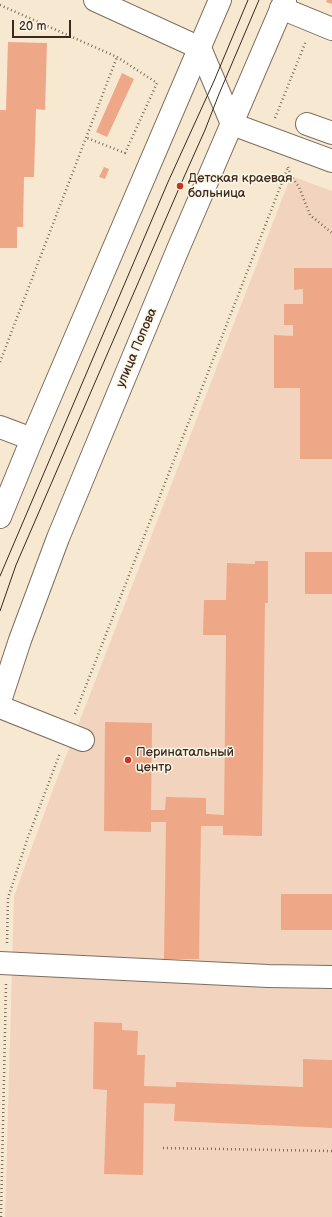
<!DOCTYPE html>
<html>
<head>
<meta charset="utf-8">
<style>
	body { margin:0 }
	#map { position:relative; width:332px; height:1217px; overflow:hidden; background:#f7e9d1; font-family:"Balsamiq Sans",sans-serif }
	canvas { display:block }
	.scale { position:absolute; left:12px; top:20px; width:59px; height:18px; box-sizing:border-box; border:2px solid #3b2a1e; border-top:0; padding-left:5px; font-size:12px; line-height:14px; white-space:nowrap; color:#3b2a1e; -webkit-text-stroke:3px #fcf5e5; paint-order:stroke }
</style>
</head>
<body>
<div id="map">
<canvas width="332" height="1217"></canvas>
<div class="scale">20 m</div>
</div>
<script>
const ctx = document.querySelector('canvas').getContext('2d');
ctx.lineJoin = 'round';
function fillPath(path, color) {
  ctx.fillStyle = color;
  ctx.fill(path, 'evenodd');
}
function shape(rows) {
  const path = new Path2D();
  for (const r of rows) {
    path.moveTo(r[0], r[1]);
    for (let i = 2; i < r.length; i += 2) path.lineTo(r[i], r[i + 1]);
  }
  return path;
}
function strokePath(path, color, width, dash) {
  ctx.strokeStyle = color;
  ctx.lineWidth = width;
  ctx.lineCap = dash ? 'butt' : 'round';
  ctx.setLineDash(dash || []);
  ctx.stroke(path);
}
function write(font, color, halo, rows, align = 'center') {
  ctx.font = font + ' "Balsamiq Sans",sans-serif';
  ctx.lineWidth = 3;
  ctx.setLineDash([]);
  ctx.textBaseline = 'middle';
  ctx.strokeStyle = halo;
  ctx.fillStyle = color;
  for (const [text, x, y, turn = 0] of rows) {
    ctx.save();
    ctx.translate(x, y);
    ctx.rotate((+turn || 0) * Math.PI / 180);
    ctx.textAlign = isNaN(turn) ? turn : align;
    if (halo) ctx.strokeText(text, 0, 0);
    ctx.fillText(text, 0, 0);
    ctx.restore();
  }
}
fillPath(shape([
	[291,176,332,191,332,1217,5,1217,14,896,52,792]
]), '#f2d4be');
fillPath(shape([
	[327,0,332,0,332,4,326,2],
	[8,42,47,43,45,110,36,109,34,177,24,177,23,227,17,227,17,248,0,248,0,110,6,110],
	[122,73,134,79,107,137,96,132],
	[104,167,109,169,105,179,99,177],
	[294,268,332,268,332,459,300,459,300,388,274,388,274,335,293,336,293,325,284,325,284,304,303,304,303,289,294,290],
	[305,552,332,552,332,594,305,594],
	[255,561,268,561,268,603,265,603,262,836,223,835,223,826,201,826,199,959,164,959,166,822,151,822,151,832,104,831,105,722,152,723,151,810,165,810,166,797,206,798,206,814,224,815,226,635,203,635,204,600,226,600,227,563,255,564],
	[281,894,332,894,332,930,281,930],
	[94,1022,122,1023,122,1030,138,1031,137,1055,145,1055,144,1086,176,1087,176,1082,303,1087,303,1059,332,1060,332,1128,174,1121,175,1104,144,1103,143,1175,104,1174,107,1090,93,1089]
]), '#eea787');
const minor = shape([
	[95,0,200,48,232,124,332,161],
	[281,8,332,29],
	[307,124,332,133],
	[0,427,32,439],
	[0,707,83,740],
	[0,963,268,976,332,977]
]);
const major = shape([
	[0,517,32,439,220,0],
	[0,701,20,640,58,538,178,249,285,0]
]);
strokePath(minor, '#7d6d5d', 24);
strokePath(major, '#7d6d5d', 24);
strokePath(shape([
	[0,5,117,57,157,83,125,153,87,138],
	[275,118,306,41],
	[288,167,291,176,299,187,310,215,332,233],
	[0,362,117,57],
	[75,714,288,167],
	[7,943,8,898,27,840,60,753],
	[163,1148,332,1151],
	[1,1217,6,984]
]), '#7d6d5d', 2.5, [1, 3]);
strokePath(minor, '#fff', 22);
strokePath(major, '#fff', 22);
strokePath(shape([
	[0,576,168,182,214,81,248,0],
	[0,611,16,565,180,186,205,130,219,94,259,0]
]), '#3b2a1e', 1);
for (const [x, y, r, color] of [
	[180,186,4,"#c8321e"],
	[128,760,4,"#c8321e"]
]) {
  const dot = new Path2D();
  dot.arc(x, y, r, 0, 2 * Math.PI);
  ctx.fillStyle = color;
  ctx.fill(dot);
  strokePath(dot, '#fcf5e5', 1.5);
}
write('13px', '#3b2a1e', '#fcf5e5', [
	["Детская краевая",188,179],
	["больница",188,194],
	["Перинатальный",136,753],
	["центр",136,768]
], 'left');
write('13px', '#3b2a1e', '#fcf5e5', [
	["улица Попова",137,348,-67]
]);
</script>
</body>
</html>
